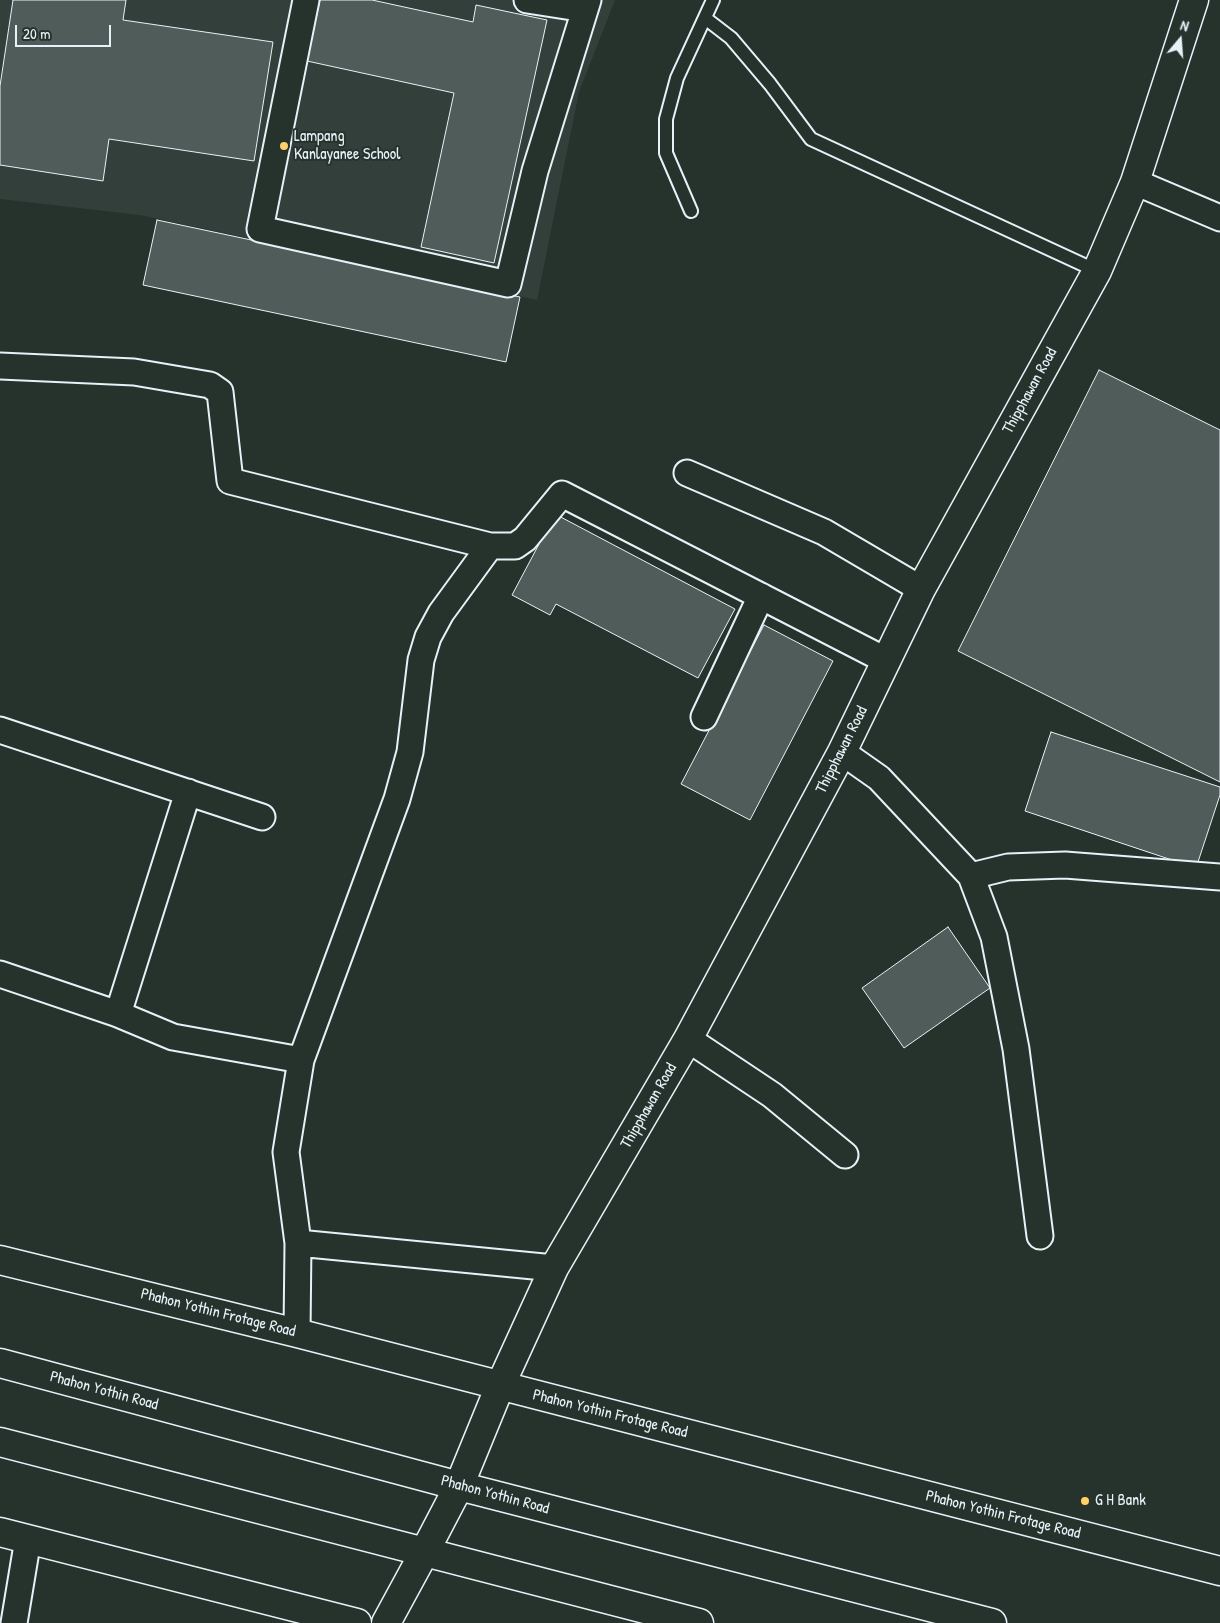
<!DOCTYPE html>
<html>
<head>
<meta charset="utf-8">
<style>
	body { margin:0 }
	#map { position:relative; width:1220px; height:1623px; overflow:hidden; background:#26332d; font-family:"Patrick Hand",sans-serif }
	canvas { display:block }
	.north { position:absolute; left:1155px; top:15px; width:50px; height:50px; -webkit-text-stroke:4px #26332d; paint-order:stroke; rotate:18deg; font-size:14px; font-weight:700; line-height:20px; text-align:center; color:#e8f1f8 }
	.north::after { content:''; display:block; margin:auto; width:18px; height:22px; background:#e8f1f8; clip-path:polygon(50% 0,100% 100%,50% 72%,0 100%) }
	.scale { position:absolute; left:15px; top:25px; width:96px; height:22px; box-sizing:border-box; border:2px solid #e8f1f8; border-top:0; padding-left:6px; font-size:15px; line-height:18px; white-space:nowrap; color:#e8f1f8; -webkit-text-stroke:4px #26332d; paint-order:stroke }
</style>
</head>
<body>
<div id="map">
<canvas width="1220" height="1623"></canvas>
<div class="north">N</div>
<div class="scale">20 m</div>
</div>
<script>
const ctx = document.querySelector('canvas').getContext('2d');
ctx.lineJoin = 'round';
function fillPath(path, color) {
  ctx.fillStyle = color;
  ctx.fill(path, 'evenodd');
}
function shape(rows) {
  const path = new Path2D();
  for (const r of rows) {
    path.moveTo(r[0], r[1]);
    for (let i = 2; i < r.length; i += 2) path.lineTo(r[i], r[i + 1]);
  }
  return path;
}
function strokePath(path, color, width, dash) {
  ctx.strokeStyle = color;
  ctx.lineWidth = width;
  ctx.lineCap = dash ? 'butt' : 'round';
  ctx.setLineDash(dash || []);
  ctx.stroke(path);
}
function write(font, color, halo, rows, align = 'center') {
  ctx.font = font + ' "Patrick Hand",sans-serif';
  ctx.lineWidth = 4;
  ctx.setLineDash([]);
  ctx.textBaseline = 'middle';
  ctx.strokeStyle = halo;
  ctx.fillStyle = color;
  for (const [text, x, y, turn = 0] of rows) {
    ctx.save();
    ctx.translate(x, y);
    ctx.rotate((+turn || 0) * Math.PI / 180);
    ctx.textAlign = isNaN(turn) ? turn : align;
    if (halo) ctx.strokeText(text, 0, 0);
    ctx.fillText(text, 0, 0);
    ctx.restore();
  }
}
fillPath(shape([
	[0,0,615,0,579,92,537,300,140,215,0,199]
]), '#333f3a');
const building = shape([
	[13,0,126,0,123,20,273,42,254,161,109,139,103,181,0,165,0,86,13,0],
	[320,0,372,0,473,22,476,5,547,20,494,263,421,247,454,93,307,61,320,0],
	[157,220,520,297,506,362,143,285,157,220],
	[1099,370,1220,430,1220,782,958,651,1099,370],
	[555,514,735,609,698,678,556,604,550,615,512,595,555,514],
	[764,625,833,661,750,820,681,784,764,625],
	[1051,732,1220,787,1220,795,1196,868,1025,811,1051,732],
	[948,927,990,988,904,1048,862,988,948,927]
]);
fillPath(building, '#505c59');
strokePath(building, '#e8f1f8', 1);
const lane = shape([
	[705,18,731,38,770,84,811,139,1097,271],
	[691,211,666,153,666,119,677,78,713,0]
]);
const street = shape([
	[306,0,260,229,508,284,535,171,588,0],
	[527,0,585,9],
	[1135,182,1220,218],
	[0,366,134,372,210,385,220,392,230,481,490,546,441,613,428,637,421,660,410,752,397,799,301,1060,286,1152,298,1243,297,1333],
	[687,473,824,532,921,589],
	[490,546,515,546,525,539,562,494,887,661],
	[704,717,761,596],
	[0,730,262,817],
	[842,752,879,778,971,876,994,937,1016,1049,1040,1236],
	[971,876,1008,867,1065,865,1220,877],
	[0,974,118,1014,173,1037,301,1060],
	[118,1014,188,792],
	[688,1039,772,1095,845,1155],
	[298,1243,554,1268],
	[14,1623,28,1539]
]);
const secondary = shape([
	[0,1260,297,1333,1220,1571],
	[459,1486,500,1386,554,1268,688,1039,842,752,921,589,1097,271,1135,182,1194,0],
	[0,1532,357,1623],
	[386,1623,424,1553]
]);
const highway = shape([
	[0,1363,459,1486,992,1623],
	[0,1442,699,1623],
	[424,1553,459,1486]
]);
strokePath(lane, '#e8f1f8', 16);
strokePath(street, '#e8f1f8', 29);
strokePath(secondary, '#e8f1f8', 31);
strokePath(highway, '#e8f1f8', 31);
strokePath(lane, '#26332d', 12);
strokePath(street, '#26332d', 25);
strokePath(secondary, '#26332d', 28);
strokePath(highway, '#26332d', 28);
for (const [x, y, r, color] of [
	[284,146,5,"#ffd166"],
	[1085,1501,5,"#ffd166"]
]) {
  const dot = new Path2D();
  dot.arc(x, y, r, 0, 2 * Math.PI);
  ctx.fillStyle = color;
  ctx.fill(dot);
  strokePath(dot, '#26332d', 2);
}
write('16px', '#e8f1f8', '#26332d', [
	["Lampang",294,137],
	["Kanlayanee School",294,155],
	["G H Bank",1095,1501]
], 'left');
write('16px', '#e8f1f8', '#26332d', [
	["Thipphawan Road",1030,391,-61],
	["Thipphawan Road",842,750,-63],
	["Thipphawan Road",649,1106,-60],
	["Phahon Yothin Frotage Road",218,1313,14],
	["Phahon Yothin Road",104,1391,15],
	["Phahon Yothin Frotage Road",610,1414,14],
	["Phahon Yothin Road",495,1495,15],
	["Phahon Yothin Frotage Road",1003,1515,14]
]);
</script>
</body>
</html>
